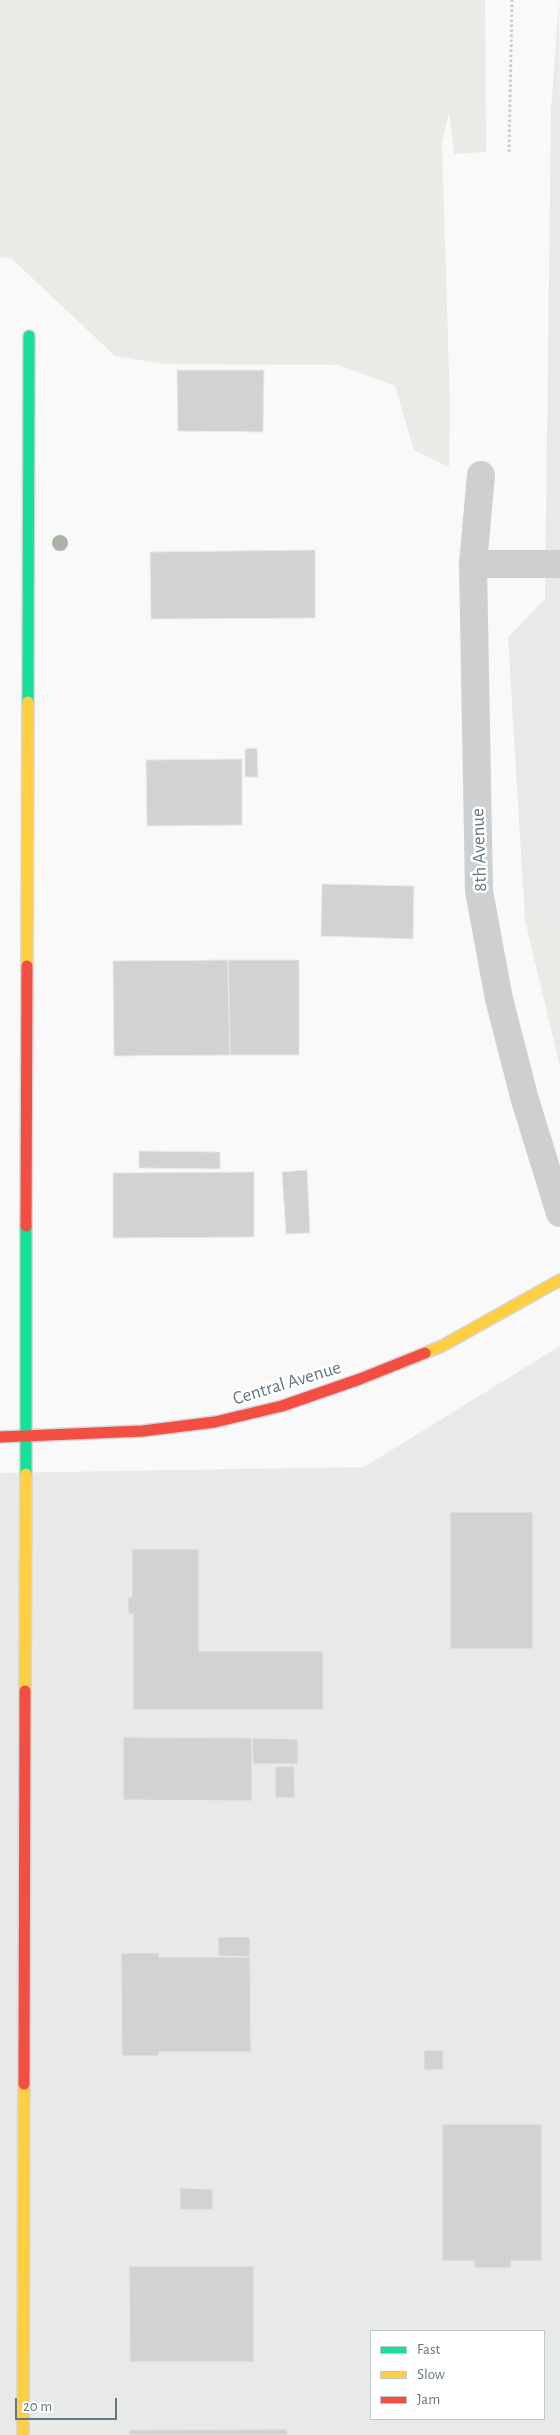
<!DOCTYPE html>
<html>
<head>
<meta charset="utf-8">
<style>
	body { margin:0 }
	#map { position:relative; width:560px; height:2435px; overflow:hidden; background:#f9f9f9; font-family:"Alegreya Sans",sans-serif }
	canvas { display:block }
	.legend { position:absolute; left:370px; top:2330px; width:175px; height:90px; box-sizing:border-box; background:#fff; border:1px solid #c1c8cd; margin:0; padding:6px 9px; list-style:none; font-size:15px; color:#657683 }
	.legend li { display:flex; align-items:center; gap:10px; height:25px }
	.legend b { width:25px; border:1px solid #c1c8cd }
	.scale { position:absolute; left:15px; top:2398px; width:102px; height:22px; box-sizing:border-box; border:2px solid #657683; border-top:0; padding-left:6px; font-size:15px; line-height:18px; white-space:nowrap; color:#657683; -webkit-text-stroke:4px #fff; paint-order:stroke }
</style>
</head>
<body>
<div id="map">
<canvas width="560" height="2435"></canvas>
<ul class="legend">
<li><b style="height:6px;background:#16e098"></b>Fast</li>
<li><b style="height:6px;background:#ffcf43"></b>Slow</li>
<li><b style="height:6px;background:#f24e42"></b>Jam</li>
</ul>
<div class="scale">20 m</div>
</div>
<script>
const ctx = document.querySelector('canvas').getContext('2d');
ctx.lineJoin = 'round';
function fillPath(path, color) {
  ctx.fillStyle = color;
  ctx.fill(path, 'evenodd');
}
function shape(rows) {
  const path = new Path2D();
  for (const r of rows) {
    path.moveTo(r[0], r[1]);
    for (let i = 2; i < r.length; i += 2) path.lineTo(r[i], r[i + 1]);
  }
  return path;
}
function strokePath(path, color, width, dash) {
  ctx.strokeStyle = color;
  ctx.lineWidth = width;
  ctx.lineCap = dash ? 'butt' : 'round';
  ctx.setLineDash(dash || []);
  ctx.stroke(path);
}
function write(font, color, halo, rows, align = 'center') {
  ctx.font = font + ' "Alegreya Sans",sans-serif';
  ctx.lineWidth = 5;
  ctx.setLineDash([]);
  ctx.textBaseline = 'middle';
  ctx.strokeStyle = halo;
  ctx.fillStyle = color;
  for (const [text, x, y, turn = 0] of rows) {
    ctx.save();
    ctx.translate(x, y);
    ctx.rotate((+turn || 0) * Math.PI / 180);
    ctx.textAlign = isNaN(turn) ? turn : align;
    if (halo) ctx.strokeText(text, 0, 0);
    ctx.fillText(text, 0, 0);
    ctx.restore();
  }
}
fillPath(shape([
	[551,110,560,110,560,931,551,928,538,911,525,920,508,637,545,599],
	[560,1346,560,2435,0,2435,0,1473,364,1467],
	[371,2331,544,2331,544,2419,371,2419]
]), '#e8e9e9');
fillPath(shape([
	[0,0,485,0,486,152,454,154,449,112,442,143,450,407,449,467,414,450,395,386,339,365,163,364,115,356,11,258,0,257],
	[559,0,560,110,551,110],
	[538,911,551,928,560,931,560,1067,525,920]
]), '#e8ebe6');
const building = shape([
	[177,370,264,370,263,432,178,431,177,370],
	[315,550,315,618,151,619,150,552,315,550],
	[257,748,258,777,245,777,245,749,257,748],
	[242,759,242,825,147,826,146,760,242,759],
	[322,884,414,886,413,939,321,936,322,884],
	[228,960,230,1055,114,1056,113,961,228,960],
	[228,960,299,960,299,1055,230,1055,228,960],
	[139,1151,220,1152,220,1169,139,1168,139,1151],
	[307,1170,310,1233,286,1234,282,1172,307,1170],
	[254,1172,254,1237,113,1238,113,1173,254,1172],
	[450,1512,533,1512,533,1649,450,1649,450,1512],
	[132,1549,199,1549,199,1651,323,1651,323,1710,133,1710,133,1614,128,1614,128,1597,132,1597,132,1549],
	[123,1737,252,1738,252,1801,123,1800,123,1737],
	[252,1738,298,1739,298,1764,253,1764,252,1738],
	[294,1766,295,1798,275,1798,275,1767,294,1766],
	[218,1937,250,1937,250,1957,218,1956,218,1937],
	[121,1953,159,1953,159,1957,250,1957,251,2052,159,2052,159,2056,122,2056,121,1953],
	[424,2050,443,2050,443,2070,424,2070,424,2050],
	[442,2124,542,2124,542,2261,511,2261,511,2268,474,2268,474,2261,442,2261,442,2124],
	[180,2188,213,2189,213,2210,180,2210,180,2188],
	[129,2266,254,2266,254,2362,130,2362,129,2266],
	[287,2429,287,2435,129,2435,129,2430,287,2429]
]);
fillPath(building, '#d0d2d3');
strokePath(building, '#e8e8e8', 1);
const fast = shape([
	[28,702,29,336],
	[26,1474,26,1226]
]);
const slow = shape([
	[27,966,28,702],
	[425,1353,442,1346,560,1280],
	[25,1691,26,1474],
	[23,2435,24,2084]
]);
const jam = shape([
	[26,1226,27,966],
	[0,1437,143,1431,215,1422,282,1406,360,1379,425,1353],
	[24,2084,25,1691]
]);
strokePath(fast, '#d5d6d7', 14);
strokePath(slow, '#d5d6d7', 14);
strokePath(jam, '#d5d6d7', 14);
strokePath(shape([
	[509,152,512,0]
]), '#cbcccd', 3, [2.5, 2.5]);
strokePath(shape([
	[481,475,473,564,479,891,499,999,525,1100,560,1213],
	[473,564,560,564]
]), '#cecfd0', 28);
strokePath(fast, '#16e098', 11);
strokePath(slow, '#ffcf43', 11);
strokePath(jam, '#f24e42', 11);
ctx.fillStyle = '#a9b3a7';
for (const [x, y] of [
	[60,543]
]) {
  ctx.beginPath();
  ctx.arc(x, y, 8, 0, 2 * Math.PI);
  ctx.fill();
}
write('19px', '#657683', '#fff', [
	["8th Avenue",479,850,-92],
	["Central Avenue",287,1383,-17]
]);
</script>
</body>
</html>
